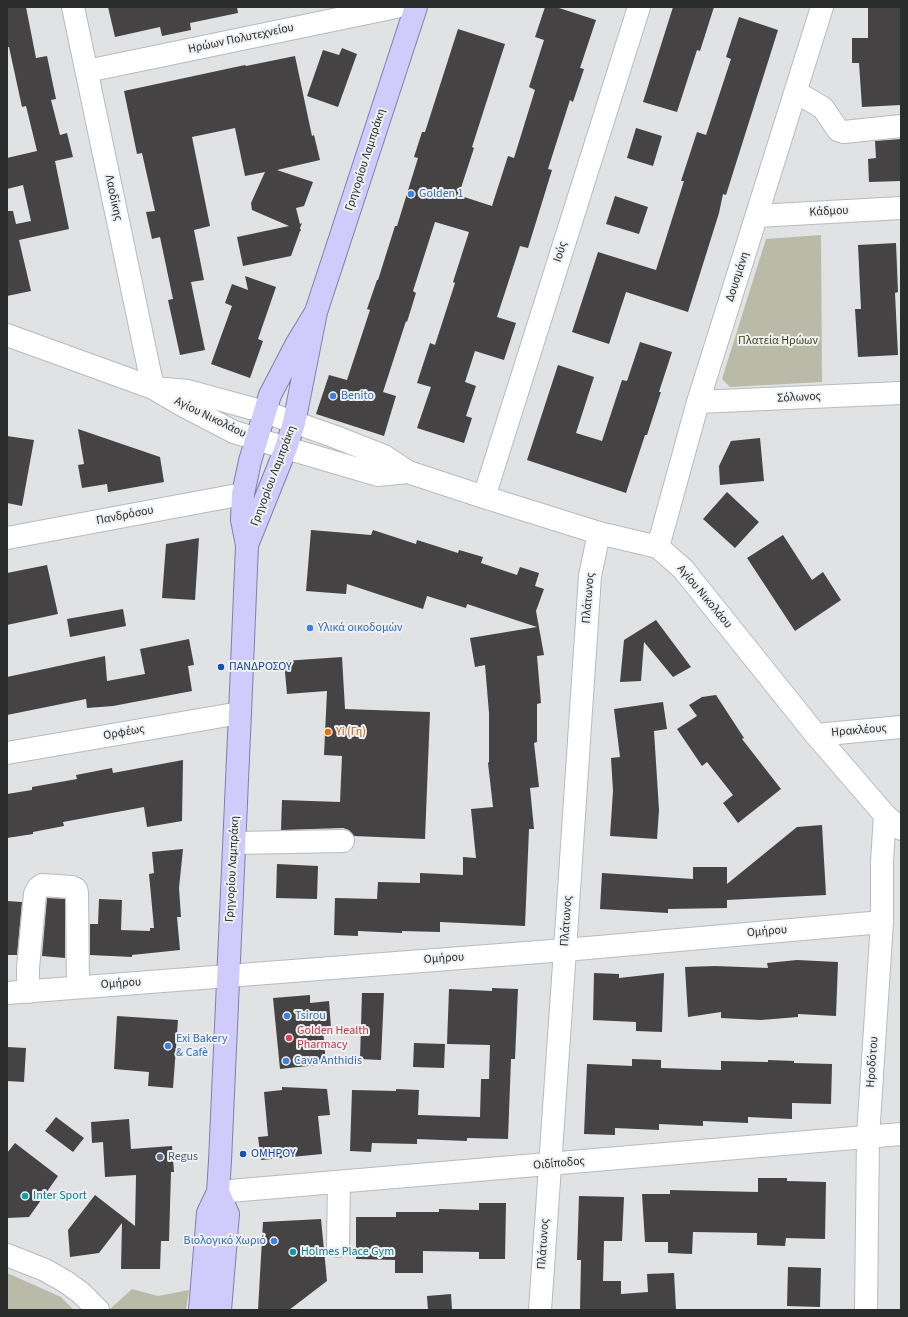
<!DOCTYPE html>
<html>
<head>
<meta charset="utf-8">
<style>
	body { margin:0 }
	#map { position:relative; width:908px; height:1317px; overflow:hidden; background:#e0e2e4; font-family:"Source Sans 3",sans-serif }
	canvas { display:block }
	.frame { position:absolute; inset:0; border:8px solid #2b2c2c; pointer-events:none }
</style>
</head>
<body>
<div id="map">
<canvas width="908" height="1317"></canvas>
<div class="frame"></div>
</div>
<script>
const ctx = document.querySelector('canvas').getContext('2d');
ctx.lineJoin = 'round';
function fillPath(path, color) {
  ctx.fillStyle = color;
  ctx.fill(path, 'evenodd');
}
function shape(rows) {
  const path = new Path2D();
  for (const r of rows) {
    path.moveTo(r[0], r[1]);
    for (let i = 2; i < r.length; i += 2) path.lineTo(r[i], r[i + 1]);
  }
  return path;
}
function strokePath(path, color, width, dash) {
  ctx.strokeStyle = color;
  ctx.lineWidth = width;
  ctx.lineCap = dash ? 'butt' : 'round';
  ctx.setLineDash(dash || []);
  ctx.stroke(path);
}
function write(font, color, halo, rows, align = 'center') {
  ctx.font = font + ' "Source Sans 3",sans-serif';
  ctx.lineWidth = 4;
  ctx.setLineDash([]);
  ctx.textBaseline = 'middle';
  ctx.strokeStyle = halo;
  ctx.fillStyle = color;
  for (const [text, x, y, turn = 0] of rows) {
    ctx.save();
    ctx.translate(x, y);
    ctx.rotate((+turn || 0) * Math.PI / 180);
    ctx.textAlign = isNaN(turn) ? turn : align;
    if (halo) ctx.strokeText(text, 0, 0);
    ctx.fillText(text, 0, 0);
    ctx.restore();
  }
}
fillPath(shape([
	[821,235,822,382,730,387,722,379,766,239],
	[7,1273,61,1297,74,1310,7,1310],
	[132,1289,158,1296,189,1290,186,1310,109,1310]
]), '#b9bba8');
fillPath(shape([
	[7,7,26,7,36,58,47,56,56,99,51,100,60,135,67,133,73,157,55,161,69,229,19,240,31,291,7,296,7,211,13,211,16,224,31,221,23,185,7,189,7,158,37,151,26,106,22,107,9,47,7,47],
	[108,7,237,7,238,13,190,23,191,30,162,36,160,27,115,37],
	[545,7,556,7,596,20,580,68,584,69,573,102,570,100,548,169,552,170,528,248,520,246,497,317,516,323,504,360,475,351,465,382,476,386,466,416,472,418,464,443,417,428,431,387,417,383,430,343,435,345,455,283,453,282,469,232,435,222,413,291,416,293,407,322,406,321,383,392,396,396,384,436,316,414,329,375,347,380,370,310,367,309,377,280,378,280,395,226,397,226,418,158,414,157,422,132,425,132,458,29,505,44,472,147,474,148,459,194,461,194,461,196,492,206,508,156,514,158,535,90,529,87,544,40,535,37],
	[673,7,714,7,700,51,697,50,677,112,643,102],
	[868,7,901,7,901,105,862,107,859,63,852,63,852,38,868,38],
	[739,17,778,30,726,195,723,194,719,213,688,312,626,292,609,344,572,332,598,252,656,270,684,181,681,181,697,132,706,135,731,59,726,57],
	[342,48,357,54,338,107,307,96,323,50,339,55],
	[295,56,312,136,314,135,320,160,277,170,313,182,304,206,296,208,300,224,302,223,300,228,301,231,300,231,291,256,243,266,237,237,289,226,252,210,251,203,265,172,245,176,235,128,192,137,210,226,194,230,204,280,191,282,205,350,180,355,168,300,173,299,160,237,152,239,146,212,155,211,142,153,137,154,124,91,245,65,246,66],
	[636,128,662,136,653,166,627,158],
	[901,139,901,181,869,182,868,159,876,158,875,141],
	[615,196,648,207,639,234,606,224],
	[896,243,898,292,895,293,898,355,858,357,855,309,861,309,858,245],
	[245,276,276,287,258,339,263,341,250,378,211,364,232,306,225,303,232,284,248,290],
	[640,342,672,352,659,392,661,392,647,435,645,435,626,493,527,460,558,365,594,377,576,433,602,441,622,380,627,381],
	[78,429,160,457,164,482,108,492,107,484,82,488,78,465,84,464],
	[7,436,34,440,22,506,7,503],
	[760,438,764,481,720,485,719,466,731,441],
	[727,492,759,522,735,548,703,519],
	[311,530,371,535,373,530,416,544,417,540,458,553,459,550,483,557,481,563,517,575,520,567,539,573,535,586,544,589,536,611,544,655,537,656,541,703,537,704,537,742,534,743,539,787,530,788,534,829,529,829,525,926,440,922,440,932,402,931,402,933,358,931,358,936,334,935,335,898,377,899,378,882,420,883,420,873,463,875,463,857,476,858,471,809,493,807,488,763,489,762,489,713,485,665,475,667,470,638,537,627,467,604,466,608,427,596,423,609,347,584,346,594,306,591],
	[783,535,812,580,823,572,841,600,795,631,747,558],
	[199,538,195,600,162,598,166,544],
	[47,565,58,614,7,625,7,573],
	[123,609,126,626,70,637,67,619],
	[656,620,691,667,673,677,644,642,641,681,620,682,624,640],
	[189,639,194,665,188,666,192,691,113,706,87,708,86,699,7,715,7,677,105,656,107,681,145,674,140,649],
	[342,657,345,709,430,712,425,839,354,836,349,830,343,828,281,830,282,800,340,802,342,756,324,755,327,691,287,694,284,661],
	[716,695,744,738,742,739,781,789,738,823,723,803,733,795,707,762,702,766,677,729,697,716,689,705,702,697],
	[663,702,667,729,654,731,659,810,657,839,610,836,613,791,611,758,620,757,614,709],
	[183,760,182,821,147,827,144,807,63,822,64,826,33,832,33,834,7,838,7,794,32,790,32,787,77,779,76,775,112,768,113,773],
	[822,825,826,895,727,900,727,908,668,909,668,913,600,909,602,873,693,879,693,867,727,867,727,884,797,827],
	[183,849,179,888,181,917,177,917,180,950,132,955,132,957,90,955,90,924,98,924,99,899,122,900,121,930,150,931,150,928,154,928,149,874,154,873,152,852],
	[277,864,318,866,317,899,276,898],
	[47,898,65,899,65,958,42,956],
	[7,901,22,902,17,955,7,955],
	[797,960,838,962,836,1016,798,1014,798,1017,761,1020,721,1018,721,1012,688,1017,685,967,715,966,768,968,767,963],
	[594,973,619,974,619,978,664,973,662,1032,636,1031,636,1022,593,1020],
	[492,988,518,989,515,1059,511,1059,508,1139,467,1138,467,1141,417,1139,417,1144,372,1143,371,1152,350,1151,352,1090,396,1091,396,1089,419,1090,418,1115,480,1117,481,1079,489,1079,490,1045,447,1044,449,989,492,991],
	[362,993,384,993,381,1060,360,1059],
	[310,995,310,1003,329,1001,331,1028,323,1029,326,1064,280,1069,273,998],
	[117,1016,178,1020,173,1088,148,1086,149,1072,114,1069],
	[414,1043,445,1044,444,1068,413,1067],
	[7,1047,26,1048,24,1082,7,1081],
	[632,1059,661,1060,661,1068,721,1070,721,1061,768,1062,768,1060,794,1061,794,1063,832,1064,831,1104,792,1103,792,1119,748,1117,748,1123,703,1121,703,1126,659,1124,659,1130,615,1128,615,1135,584,1134,587,1064,632,1066],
	[282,1087,327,1089,330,1115,318,1116,322,1154,261,1160,258,1137,268,1136,264,1092,282,1090],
	[56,1117,84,1138,73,1152,45,1131],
	[129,1119,131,1149,172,1146,174,1172,171,1172,169,1241,161,1241,160,1269,121,1269,122,1223,99,1253,70,1257,68,1230,95,1195,135,1226,136,1175,105,1177,103,1142,92,1143,91,1122],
	[15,1143,58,1176,29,1217,7,1218,7,1153],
	[758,1178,787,1178,787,1181,826,1182,825,1239,786,1238,785,1246,757,1245,757,1233,693,1232,692,1254,668,1253,668,1242,645,1242,642,1194,670,1194,670,1190,758,1192],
	[579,1196,624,1197,622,1241,604,1241,603,1281,621,1281,621,1294,648,1292,647,1274,674,1273,676,1310,580,1310,581,1260,577,1260],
	[479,1203,506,1203,505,1259,479,1259,479,1252,423,1251,423,1273,395,1273,395,1260,356,1259,356,1217,396,1217,396,1212,439,1212,439,1209,479,1210],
	[321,1219,327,1281,289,1310,258,1310,263,1222],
	[788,1267,821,1268,820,1307,787,1306],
	[451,1294,452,1310,428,1310,427,1296]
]), '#454344');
const minor = shape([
	[73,7,153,388],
	[87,71,396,7],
	[796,92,823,108,838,130,844,132,901,126],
	[757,216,901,208],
	[7,335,153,388,184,406,234,432,286,448,378,475,408,472],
	[153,388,188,391,265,412,333,436,384,456,408,472,484,497,599,533,658,547,683,569,816,735,885,815,901,829],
	[698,402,901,393],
	[484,497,639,7],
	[7,538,243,494],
	[658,547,698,402,822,7],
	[816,735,901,727],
	[7,753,240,713],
	[235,843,343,841],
	[28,992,28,968,35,894,38,888,42,885,72,887,76,889,77,893,78,987],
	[7,993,565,950,882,922],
	[218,1192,901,1134],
	[338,1246,339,1182],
	[7,1255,45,1270,66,1282,81,1293,98,1310],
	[540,1310,565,950,590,576,599,533],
	[866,1310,868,1136,882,922,882,862,885,815]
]);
const major = shape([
	[247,545,286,448,294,423,316,312,416,7],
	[218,1192,228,1214,220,1310],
	[200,1310,208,1213,218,1192,220,1161,240,713,247,545,242,520,243,494,250,461,270,395,296,345,316,312]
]);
strokePath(minor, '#b8babc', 24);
strokePath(major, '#827db0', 24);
strokePath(minor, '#fff', 22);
strokePath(major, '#d0cbfa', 22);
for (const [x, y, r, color] of [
	[411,194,4,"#3f7fe0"],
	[333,396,4,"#3f7fe0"],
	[310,628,4,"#3f7fe0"],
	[221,667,4,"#1a4fb4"],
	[328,732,4,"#e8710a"],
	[287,1016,4,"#3f7fe0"],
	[289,1038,4,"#e0444e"],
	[168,1046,4,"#3f7fe0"],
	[286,1061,4,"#3f7fe0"],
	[243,1154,4,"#1a4fb4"],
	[160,1157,4,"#5c6f8a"],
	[25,1196,4,"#0f9aa8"],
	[274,1241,4,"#3f7fe0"],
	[293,1252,4,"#0f9aa8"]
]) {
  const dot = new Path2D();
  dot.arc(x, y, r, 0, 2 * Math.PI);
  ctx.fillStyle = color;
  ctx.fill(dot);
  strokePath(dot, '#eef0f2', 1.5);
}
write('12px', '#2b2c2c', '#eef0f2', [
	["Ηρώων Πολυτεχνείου",241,39,-12],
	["Γρηγορίου Λαμπράκη",366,160,-72],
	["Λαοδίκης",113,198,78],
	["Κάδμου",829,212,-3],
	["Ιούς",561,252,-72],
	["Δουσμάνη",738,277,-72],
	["Σόλωνος",799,398,-3],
	["Αγίου Νικολάου",210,418,26],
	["Γρηγορίου Λαμπράκη",274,476,-69],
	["Πανδρόσου",125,516,-11],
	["Αγίου Νικολάου",704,597,50],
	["Πλάτωνος",589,598,-85],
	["Ηρακλέους",859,731,-5],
	["Ορφέως",124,733,-10],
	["Γρηγορίου Λαμπράκη",233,869,-87],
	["Πλάτωνος",567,921,-86],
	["Ομήρου",767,932,-5],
	["Ομήρου",444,959,-4],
	["Ομήρου",121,984,-4],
	["Ηροδότου",873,1062,-86],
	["Οιδίποδος",559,1164,-5],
	["Πλάτωνος",544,1244,-86]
]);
write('12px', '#366cbe', '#eef0f2', [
	["Golden 1",419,194],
	["Benito",341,396],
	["Υλικά οικοδομών",318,628],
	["Tsirou",295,1016],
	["Exi Bakery",176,1039],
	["& Cafè",176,1053],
	["Cava Anthidis",294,1061],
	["Βιολογικό Χωριό",266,1241,"right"]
], 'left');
write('12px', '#424611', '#eef0f2', [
	["Πλατεία Ηρώων",778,341]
]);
write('12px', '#164399', '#eef0f2', [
	["ΠΑΝΔΡΟΣΟΥ",229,667],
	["ΟΜΗΡΟΥ",251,1154]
], 'left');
write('12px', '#c56008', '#eef0f2', [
	["Yi (Γη)",336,732]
], 'left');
write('12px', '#be3a42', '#eef0f2', [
	["Golden Health",297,1031],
	["Pharmacy",297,1045]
], 'left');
write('12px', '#4e5e75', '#eef0f2', [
	["Regus",168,1157]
], 'left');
write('12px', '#0d838f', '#eef0f2', [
	["Inter Sport",33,1196],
	["Holmes Place Gym",301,1252]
], 'left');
</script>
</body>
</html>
